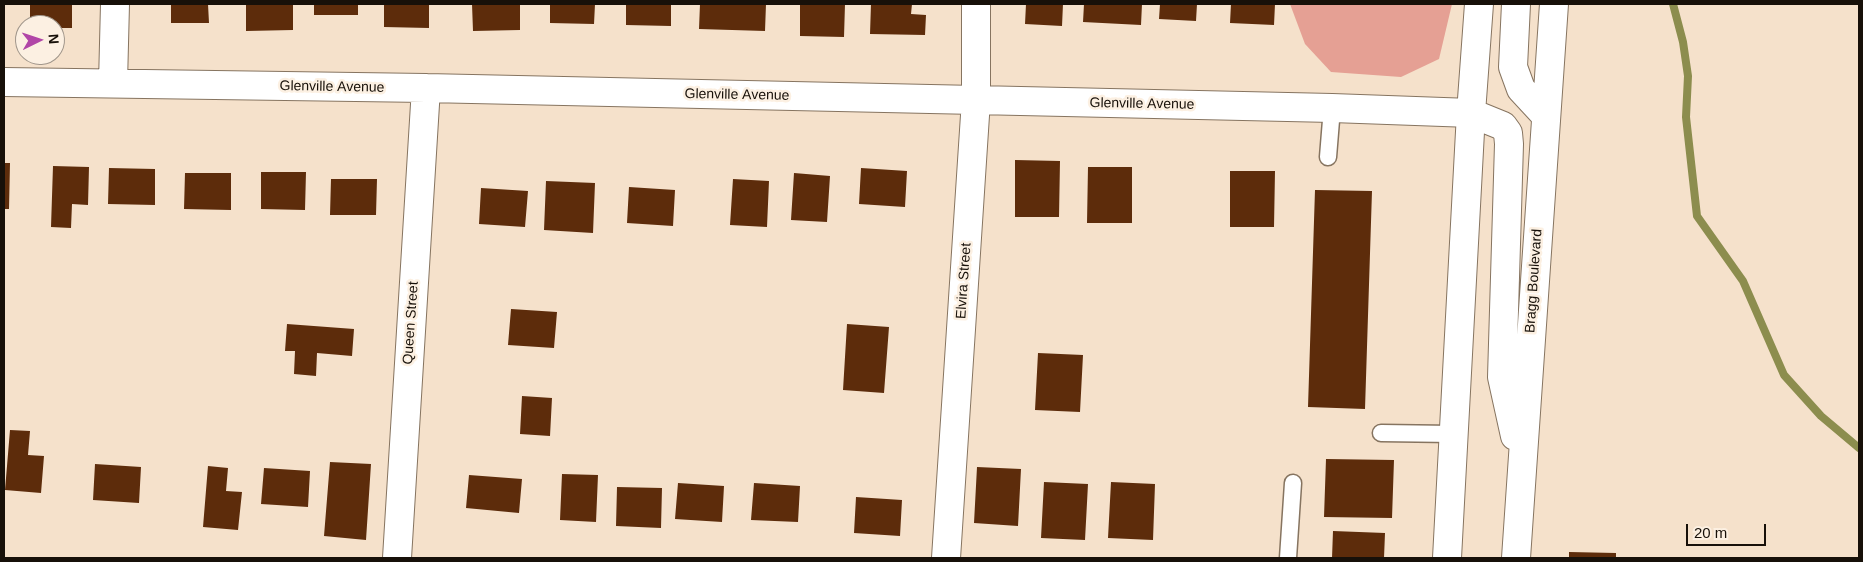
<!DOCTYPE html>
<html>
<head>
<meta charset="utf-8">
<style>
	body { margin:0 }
	#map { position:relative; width:1863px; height:562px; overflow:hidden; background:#f5e1cb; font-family:Helvetica,sans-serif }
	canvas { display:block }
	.frame { position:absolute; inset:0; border:5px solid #171009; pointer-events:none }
	.north { position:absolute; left:15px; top:15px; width:50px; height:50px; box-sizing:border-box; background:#fcf0e2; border:1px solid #a0968b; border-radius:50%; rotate:86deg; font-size:14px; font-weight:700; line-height:20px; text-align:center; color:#171009 }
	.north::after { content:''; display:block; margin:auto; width:18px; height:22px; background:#b146a7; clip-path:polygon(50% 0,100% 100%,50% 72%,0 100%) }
	.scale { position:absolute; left:1686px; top:524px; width:80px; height:22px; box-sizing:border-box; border:2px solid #171009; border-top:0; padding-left:6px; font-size:15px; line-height:18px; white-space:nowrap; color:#171009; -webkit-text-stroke:4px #fcf0e2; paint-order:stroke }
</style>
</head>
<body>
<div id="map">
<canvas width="1863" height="562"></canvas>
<div class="frame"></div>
<div class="north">N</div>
<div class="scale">20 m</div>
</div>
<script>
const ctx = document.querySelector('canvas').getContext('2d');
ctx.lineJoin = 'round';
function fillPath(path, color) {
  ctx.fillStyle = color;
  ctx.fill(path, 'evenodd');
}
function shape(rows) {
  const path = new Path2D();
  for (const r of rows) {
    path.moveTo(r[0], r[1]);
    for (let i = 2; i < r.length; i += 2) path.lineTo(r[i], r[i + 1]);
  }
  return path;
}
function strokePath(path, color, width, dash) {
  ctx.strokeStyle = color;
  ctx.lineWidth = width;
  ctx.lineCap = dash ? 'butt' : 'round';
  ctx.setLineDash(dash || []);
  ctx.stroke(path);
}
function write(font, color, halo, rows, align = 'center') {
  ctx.font = font + ' Helvetica,sans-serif';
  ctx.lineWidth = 5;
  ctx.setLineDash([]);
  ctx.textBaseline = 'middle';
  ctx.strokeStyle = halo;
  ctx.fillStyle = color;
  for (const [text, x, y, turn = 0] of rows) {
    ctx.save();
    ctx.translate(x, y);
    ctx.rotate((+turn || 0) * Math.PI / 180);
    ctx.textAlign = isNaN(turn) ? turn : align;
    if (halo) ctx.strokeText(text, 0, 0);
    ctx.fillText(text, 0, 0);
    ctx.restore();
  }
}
fillPath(shape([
	[1290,4,1452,4,1439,59,1401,77,1331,72,1305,44]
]), '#e5a094');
strokePath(shape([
	[1673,4,1683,42,1688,76,1686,117,1697,216,1743,281,1784,375,1821,416,1859,448]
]), '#8c8d4e', 8);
fillPath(shape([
	[30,4,72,4,72,28,55,28,55,25,30,25],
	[171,4,208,4,209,23,171,23],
	[246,4,293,4,293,30,246,31],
	[314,4,358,4,358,15,314,15],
	[384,4,429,4,429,28,384,27],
	[472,4,520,4,520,30,473,31],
	[550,4,595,4,594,24,550,23],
	[626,4,671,4,671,26,626,25],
	[700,4,766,4,765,31,699,29],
	[800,4,845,4,844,37,800,36],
	[871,4,912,4,911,14,926,15,925,35,870,34],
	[1026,4,1063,4,1062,26,1025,24],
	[1084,4,1142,4,1141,25,1083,22],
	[1160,4,1197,4,1196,21,1159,19],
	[1231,4,1275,4,1274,25,1230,23],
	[1015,160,1060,161,1059,217,1015,217],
	[4,163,10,163,9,209,4,209],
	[53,166,89,167,88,205,72,204,71,228,51,227],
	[1088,167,1132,167,1132,223,1087,223],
	[109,168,155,169,155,205,108,204],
	[861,168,907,171,905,207,859,204],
	[1230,171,1275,171,1274,227,1230,227],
	[261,172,306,172,305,210,261,209],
	[185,173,231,173,231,210,184,209],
	[794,173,830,176,827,222,791,220],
	[331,179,377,179,376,215,330,215],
	[733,179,769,181,767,227,730,225],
	[546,181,595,183,593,233,544,230],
	[629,187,675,190,673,226,627,223],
	[481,188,528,191,525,227,479,224],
	[1315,190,1372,191,1365,409,1308,407],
	[511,309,557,312,554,348,508,345],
	[287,324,354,329,352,356,317,353,316,376,294,374,295,351,285,351],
	[847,324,889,327,884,393,843,390],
	[1038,353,1083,355,1080,412,1035,410],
	[522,396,552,398,550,436,520,434],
	[10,430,30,431,28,455,44,456,41,493,5,490],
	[1326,459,1394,460,1392,518,1324,517],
	[330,462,371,464,366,540,324,536],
	[95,464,141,467,139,503,93,500],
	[208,466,228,468,226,491,242,492,238,530,203,527],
	[977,467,1021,469,1018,526,974,523],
	[264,468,310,471,308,507,261,504],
	[562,474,598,475,596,522,560,520],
	[469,475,522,479,519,513,466,508],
	[1044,482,1088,484,1085,540,1041,538],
	[1111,482,1155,484,1153,540,1108,538],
	[678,483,724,486,722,522,675,519],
	[754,483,800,486,798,522,751,520],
	[617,487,662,488,661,528,616,526],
	[856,497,902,500,900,536,854,533],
	[1333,531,1385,533,1384,558,1332,558],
	[1569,552,1616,553,1616,558,1569,558]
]), '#5d2c0b');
const service = shape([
	[1328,157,1332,108],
	[1381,433,1453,434],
	[1288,558,1293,483]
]);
const minor = shape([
	[4,82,426,88,976,100,1332,108,1471,113],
	[113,83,115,4],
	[397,558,426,88],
	[946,558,976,100,976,4]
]);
const primary = shape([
	[1516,4,1513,67,1521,89,1546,116],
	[1471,113,1503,126,1508,133,1509,144,1502,377,1515,436],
	[1447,558,1471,113,1479,4],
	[1516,558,1554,4]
]);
strokePath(service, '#867460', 19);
strokePath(minor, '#867460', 30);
strokePath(primary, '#867460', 30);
strokePath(service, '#fff', 16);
strokePath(minor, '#fff', 28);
strokePath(primary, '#fff', 28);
write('14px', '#171009', '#fcf0e2', [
	["Glenville Avenue",332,87,1],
	["Glenville Avenue",737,95,1],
	["Glenville Avenue",1142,104,1],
	["Elvira Street",964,281,-86],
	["Bragg Boulevard",1534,281,-86],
	["Queen Street",411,323,-86]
]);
</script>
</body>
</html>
